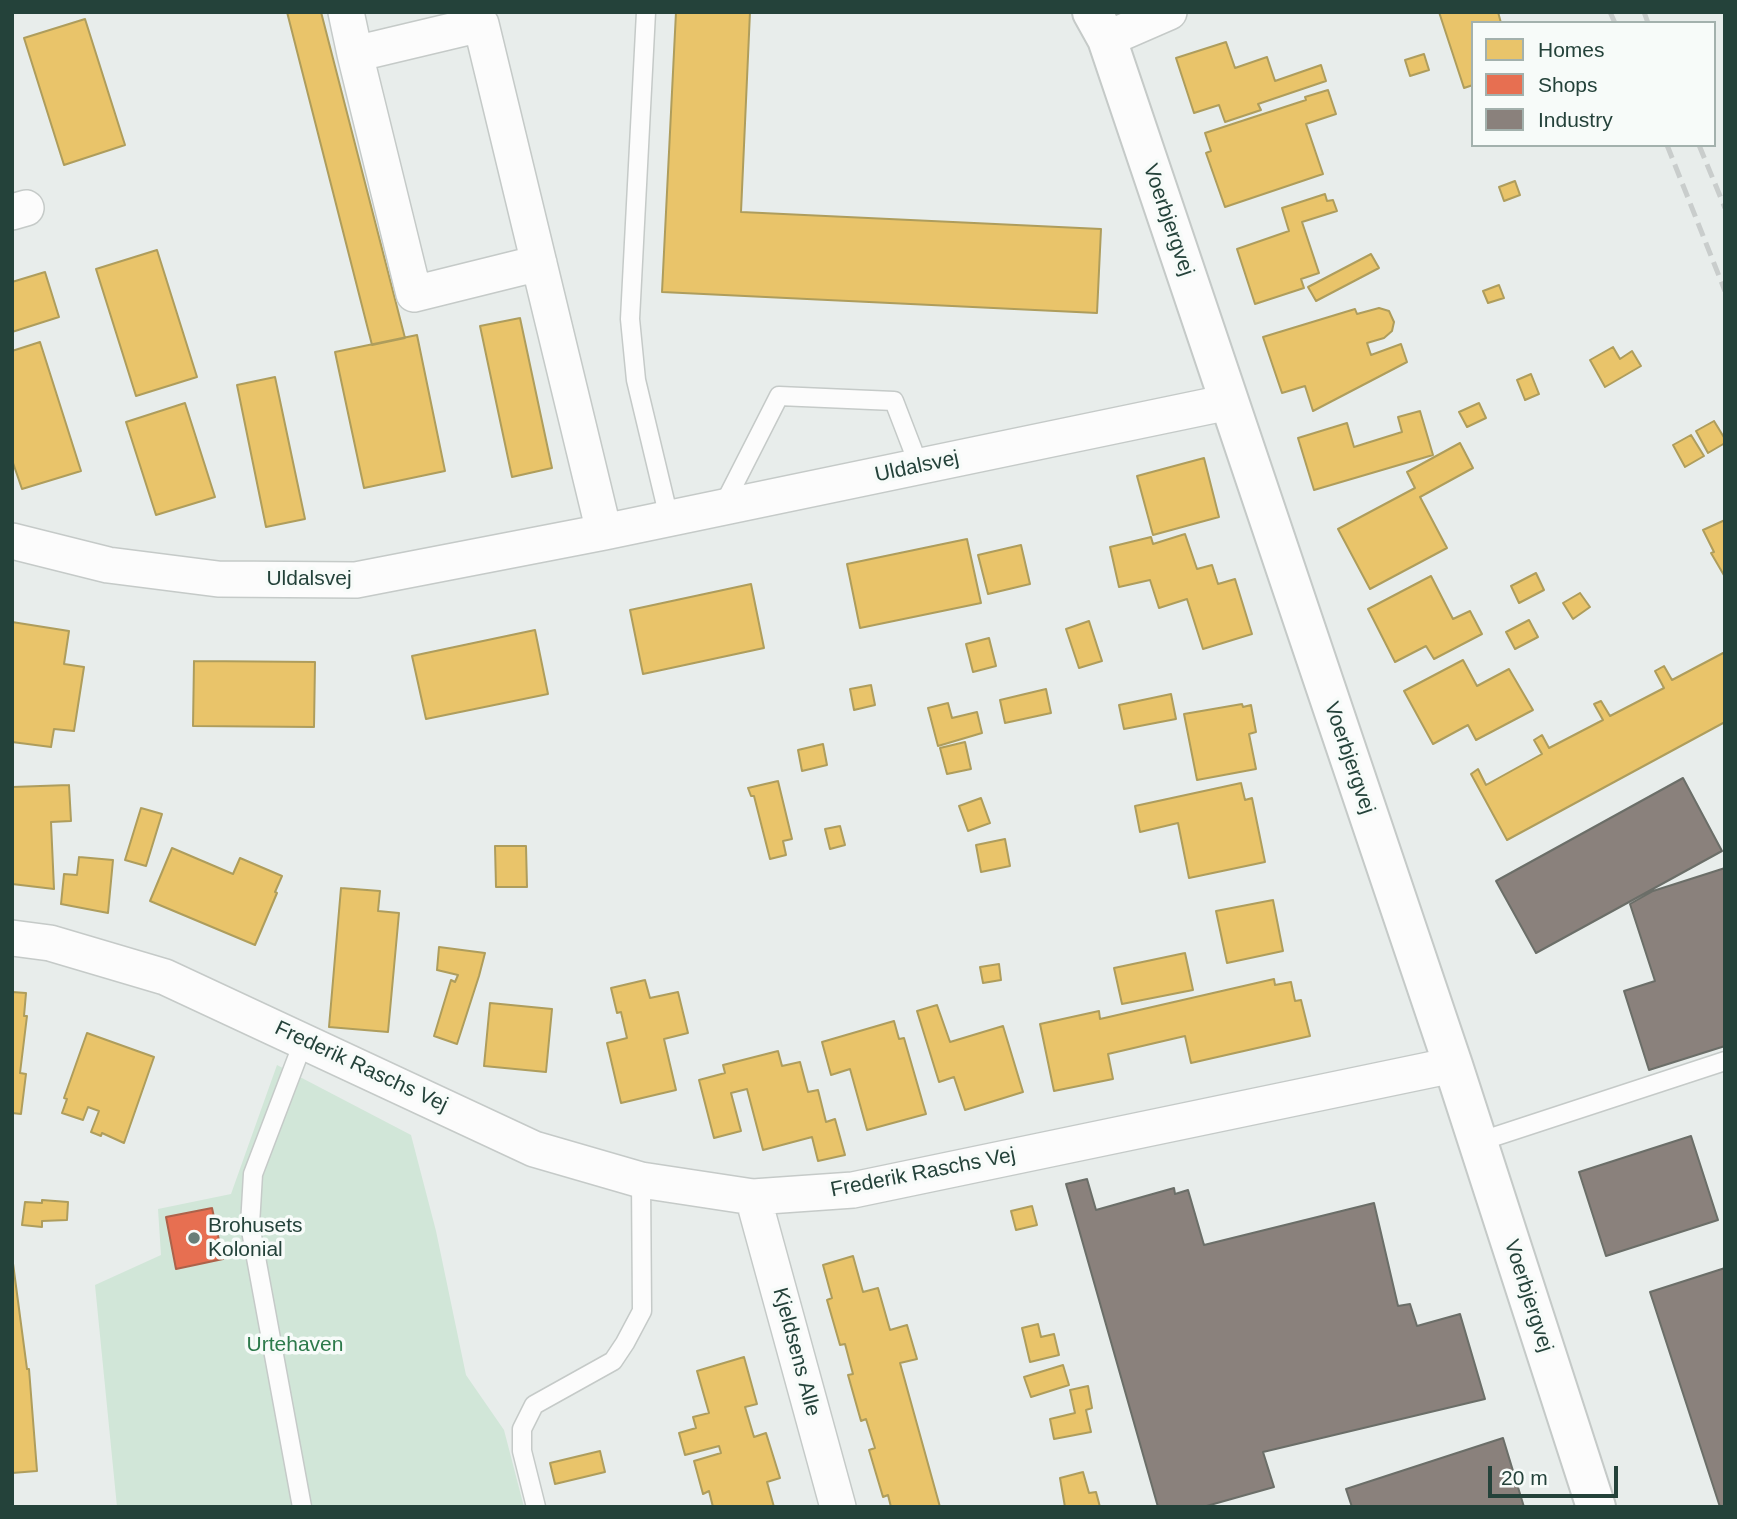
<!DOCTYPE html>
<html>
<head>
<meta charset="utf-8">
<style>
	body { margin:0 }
	#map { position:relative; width:1737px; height:1519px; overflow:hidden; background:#e8edeb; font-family:Arial,sans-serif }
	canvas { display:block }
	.frame { position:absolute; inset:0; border:14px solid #24423a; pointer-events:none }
	.legend { position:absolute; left:1471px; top:21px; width:245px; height:126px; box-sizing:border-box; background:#f7fbf9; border:2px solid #a3b1ad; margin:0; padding:9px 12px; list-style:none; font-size:21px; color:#24423a }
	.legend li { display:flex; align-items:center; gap:14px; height:35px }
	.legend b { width:35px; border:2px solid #a3b1ad }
	.scale { position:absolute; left:1488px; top:1466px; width:130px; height:32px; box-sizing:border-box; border:4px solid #24423a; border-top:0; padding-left:9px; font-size:21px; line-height:24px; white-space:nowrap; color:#24423a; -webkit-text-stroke:5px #f7fbf9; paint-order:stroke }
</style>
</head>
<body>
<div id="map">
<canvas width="1737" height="1519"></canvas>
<div class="frame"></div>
<ul class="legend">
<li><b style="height:19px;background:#e9c46a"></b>Homes</li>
<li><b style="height:19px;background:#e76f51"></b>Shops</li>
<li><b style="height:19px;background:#8a817c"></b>Industry</li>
</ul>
<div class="scale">20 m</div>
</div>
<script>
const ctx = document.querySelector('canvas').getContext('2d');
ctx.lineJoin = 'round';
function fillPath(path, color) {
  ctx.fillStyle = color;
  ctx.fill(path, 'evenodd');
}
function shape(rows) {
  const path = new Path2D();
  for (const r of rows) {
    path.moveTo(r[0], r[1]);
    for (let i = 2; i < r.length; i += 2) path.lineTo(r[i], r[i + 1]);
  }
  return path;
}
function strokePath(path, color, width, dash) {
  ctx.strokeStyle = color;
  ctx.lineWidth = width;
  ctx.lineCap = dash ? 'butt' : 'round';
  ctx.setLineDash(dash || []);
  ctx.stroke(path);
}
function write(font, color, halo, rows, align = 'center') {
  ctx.font = font + ' Arial,sans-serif';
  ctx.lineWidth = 7;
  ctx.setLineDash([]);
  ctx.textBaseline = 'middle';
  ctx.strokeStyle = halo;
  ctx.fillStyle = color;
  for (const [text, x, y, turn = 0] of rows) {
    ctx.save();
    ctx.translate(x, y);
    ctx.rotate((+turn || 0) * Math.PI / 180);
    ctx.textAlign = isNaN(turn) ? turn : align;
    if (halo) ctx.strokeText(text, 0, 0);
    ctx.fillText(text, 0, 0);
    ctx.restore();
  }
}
fillPath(shape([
	[277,1065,411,1135,436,1231,466,1375,504,1430,524,1507,117,1507,95,1285,161,1255,158,1209,231,1194]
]), '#d1e6d8');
const homes = shape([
	[287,12,321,12,405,338,372,345,287,12],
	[676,12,750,12,741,212,1101,229,1097,313,662,292,676,12],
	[1439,12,1498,12,1501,23,1473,23,1473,85,1464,88,1439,12],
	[85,19,125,145,64,165,24,38,85,19],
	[1226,42,1235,68,1267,57,1275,81,1321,65,1326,81,1258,104,1261,110,1225,122,1219,105,1194,113,1176,58,1226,42],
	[1424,54,1429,70,1410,76,1405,60,1424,54],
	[1328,90,1336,114,1306,124,1323,174,1225,207,1206,153,1211,151,1205,133,1306,100,1305,97,1328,90],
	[1515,181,1520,195,1504,201,1499,187,1515,181],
	[1325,194,1327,201,1333,200,1337,211,1302,222,1319,273,1301,279,1304,288,1255,304,1237,249,1289,231,1282,208,1325,194],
	[157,250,197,377,136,396,96,269,157,250],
	[1371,254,1379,268,1316,301,1308,287,1371,254],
	[45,272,59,317,12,332,12,282,45,272],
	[1499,285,1504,298,1488,303,1483,291,1499,285],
	[1379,308,1389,311,1394,322,1392,331,1384,338,1367,343,1371,355,1401,344,1407,362,1313,411,1305,386,1282,393,1263,337,1355,309,1357,314,1379,308],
	[520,318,552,468,512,477,480,326,520,318],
	[417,335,445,471,364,488,335,352,417,335],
	[40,342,81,471,22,489,12,460,12,351,40,342],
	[1613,347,1620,359,1632,351,1641,366,1605,387,1590,360,1613,347],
	[1531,374,1539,394,1525,400,1517,380,1531,374],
	[275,377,305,519,266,527,237,385,275,377],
	[185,403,215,497,156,515,126,422,185,403],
	[1479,403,1486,418,1467,427,1459,412,1479,403],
	[1420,411,1433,455,1314,490,1298,438,1347,423,1354,447,1402,432,1398,417,1420,411],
	[1714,421,1725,439,1725,443,1708,453,1696,431,1714,421],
	[1691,435,1704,456,1685,467,1673,445,1691,435],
	[1460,443,1473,468,1420,497,1447,548,1370,589,1338,529,1415,488,1407,472,1460,443],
	[1204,458,1219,517,1153,535,1137,476,1204,458],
	[1725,520,1725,577,1711,553,1714,552,1703,530,1725,520],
	[1185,534,1197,569,1212,565,1218,584,1235,579,1252,634,1203,649,1187,599,1159,608,1150,580,1119,587,1110,547,1151,537,1153,544,1185,534],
	[967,539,981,603,860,628,847,564,967,539],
	[1021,545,1030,584,988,594,978,555,1021,545],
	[1536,573,1544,590,1519,603,1511,586,1536,573],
	[1431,576,1453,619,1470,611,1482,634,1434,659,1426,646,1395,662,1368,609,1431,576],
	[751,584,764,648,643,674,630,610,751,584],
	[1580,593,1590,607,1573,619,1563,603,1580,593],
	[1529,620,1538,637,1515,649,1506,632,1529,620],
	[1089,621,1102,661,1079,668,1066,629,1089,621],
	[12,622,69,631,64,664,84,667,74,731,54,729,51,747,12,742,12,622],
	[535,630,548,694,426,719,412,656,535,630],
	[989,638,996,666,973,672,966,644,989,638],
	[1725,652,1725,722,1507,840,1471,774,1478,769,1486,785,1542,754,1534,740,1542,735,1549,748,1603,720,1594,704,1601,701,1610,716,1664,688,1655,671,1664,666,1672,680,1725,652],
	[1463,660,1477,686,1509,669,1533,710,1476,740,1468,725,1433,744,1404,691,1463,660],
	[194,661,315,662,314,727,193,726,194,661],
	[871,685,875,705,854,710,850,689,871,685],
	[1046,689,1051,713,1005,723,1000,700,1046,689],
	[1171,694,1176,719,1124,729,1119,705,1171,694],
	[948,703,952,718,977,712,982,733,938,746,928,708,948,703],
	[1242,704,1243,707,1251,705,1256,732,1249,734,1256,769,1197,780,1184,714,1242,704],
	[965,742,971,769,947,774,940,748,965,742],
	[823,744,827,765,802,771,798,750,823,744],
	[778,781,792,839,783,841,786,855,770,859,754,796,751,796,748,788,778,781],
	[1241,783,1245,800,1252,798,1265,862,1189,878,1178,823,1140,832,1135,806,1241,783],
	[69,785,71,821,51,822,54,889,12,884,12,787,69,785],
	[981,798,990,823,968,831,959,806,981,798],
	[141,808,162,814,146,866,125,860,141,808],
	[840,826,845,845,830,849,825,829,840,826],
	[1005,839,1010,866,981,872,976,845,1005,839],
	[495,846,526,846,527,887,496,887,495,846],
	[172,848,233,874,240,858,282,876,275,892,277,893,255,945,150,901,172,848],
	[79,857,113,860,108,913,61,904,64,874,77,875,79,857],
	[341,888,380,891,378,911,399,913,388,1032,329,1027,341,888],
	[1273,900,1283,951,1227,963,1216,911,1273,900],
	[439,947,485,953,479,976,457,1044,434,1036,451,980,455,982,458,975,437,970,439,947],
	[1185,953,1193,990,1122,1004,1114,968,1185,953],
	[999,964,1001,980,983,983,980,967,999,964],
	[1274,979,1275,985,1291,982,1295,1001,1301,1000,1310,1036,1191,1063,1185,1036,1108,1054,1113,1079,1054,1091,1040,1024,1099,1011,1100,1019,1274,979],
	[645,980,650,998,678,992,688,1033,664,1039,676,1090,621,1103,607,1043,627,1038,621,1012,617,1013,611,988,645,980],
	[12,992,26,993,24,1016,27,1016,20,1073,26,1074,21,1114,12,1113,12,992],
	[490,1003,552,1009,546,1072,484,1066,490,1003],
	[937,1005,950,1042,1003,1026,1023,1092,965,1110,954,1077,939,1082,917,1011,937,1005],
	[894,1021,899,1039,904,1038,926,1114,867,1130,850,1069,831,1075,822,1042,894,1021],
	[87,1033,154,1057,124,1143,102,1133,101,1136,91,1132,99,1111,88,1107,83,1120,62,1113,67,1099,64,1098,87,1033],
	[778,1051,782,1066,800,1062,808,1092,818,1090,826,1122,835,1119,845,1155,818,1161,812,1137,763,1150,747,1089,731,1093,741,1131,714,1138,699,1080,725,1073,723,1065,778,1051],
	[42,1200,68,1202,67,1220,42,1221,42,1227,22,1225,25,1202,42,1203,42,1200],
	[1032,1206,1037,1225,1016,1230,1011,1211,1032,1206],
	[12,1256,27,1369,29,1369,37,1471,12,1473,12,1256],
	[853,1256,863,1292,878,1288,890,1330,907,1325,917,1359,900,1363,940,1507,891,1507,888,1495,883,1497,869,1450,875,1448,866,1419,861,1421,848,1375,853,1374,845,1344,840,1345,827,1300,832,1298,823,1265,853,1256],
	[1038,1324,1041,1337,1054,1334,1059,1355,1030,1362,1022,1328,1038,1324],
	[744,1357,757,1404,745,1407,754,1437,766,1433,780,1478,767,1482,774,1507,713,1507,709,1491,703,1494,694,1461,721,1453,719,1446,685,1455,679,1433,696,1428,693,1417,709,1413,697,1371,744,1357],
	[1063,1365,1069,1385,1031,1397,1024,1377,1063,1365],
	[1088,1386,1092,1408,1086,1410,1091,1432,1054,1439,1050,1419,1075,1413,1070,1390,1088,1386],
	[600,1451,605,1472,555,1484,550,1463,600,1451],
	[1083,1472,1089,1493,1096,1492,1100,1507,1065,1507,1060,1478,1083,1472]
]);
fillPath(homes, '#e9c46a');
strokePath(homes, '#ae9d5c', 2);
const shops = shape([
	[212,1208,223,1259,176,1269,166,1217,212,1208]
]);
fillPath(shops, '#e76f51');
strokePath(shops, '#ac624a', 2);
const industry = shape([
	[1683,778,1722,851,1536,953,1496,881,1683,778],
	[1725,868,1725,1046,1649,1070,1624,991,1655,981,1630,904,1653,891,1725,868],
	[1691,1136,1718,1220,1606,1256,1579,1172,1691,1136],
	[1087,1179,1096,1210,1174,1188,1175,1194,1188,1190,1204,1245,1374,1203,1398,1306,1410,1304,1417,1326,1460,1314,1485,1399,1263,1452,1274,1487,1203,1507,1158,1507,1066,1184,1087,1179],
	[1725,1268,1725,1507,1720,1507,1650,1292,1725,1268],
	[1503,1438,1524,1507,1352,1507,1346,1489,1503,1438]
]);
fillPath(industry, '#8a817c');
strokePath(industry, '#6b6e68', 2);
const service = shape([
	[646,12,630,319,636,380,669,518],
	[722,508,779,396,894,401,919,466],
	[1478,1142,1725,1061],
	[302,1507,250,1225,253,1174,304,1040],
	[536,1507,522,1451,522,1429,534,1405,613,1361,625,1343,642,1311,641,1180]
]);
const minor = shape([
	[346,12,355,54],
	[1107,39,1169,12],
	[12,212,26,208],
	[539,263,414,294,355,54,481,24,604,532],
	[12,541,108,565,218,579,356,580,604,532,1229,402],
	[12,938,50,943,165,977,534,1149,641,1180,753,1197,853,1190,1453,1065],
	[753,1197,838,1507]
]);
const tertiary = shape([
	[1092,12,1107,39,1453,1065,1596,1507]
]);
strokePath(service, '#c5cac8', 21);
strokePath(minor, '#c5cac8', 38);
strokePath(tertiary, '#c5cac8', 42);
strokePath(service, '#fcfcfc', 18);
strokePath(minor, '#fcfcfc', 35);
strokePath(tertiary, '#fcfcfc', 38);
strokePath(shape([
	[1610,12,1615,23],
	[1644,12,1648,23],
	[1667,145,1725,291],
	[1699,145,1725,208]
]), '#c9cdcc', 5, [14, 7]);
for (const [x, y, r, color] of [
	[194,1238,7,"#697e78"]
]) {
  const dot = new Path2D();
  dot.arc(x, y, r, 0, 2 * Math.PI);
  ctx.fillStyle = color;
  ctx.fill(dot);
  strokePath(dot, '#f7fbf9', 2.5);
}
write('21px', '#24423a', '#f7fbf9', [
	["Voerbjergvej",1168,220,71],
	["Uldalsvej",917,467,-12],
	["Uldalsvej",309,579],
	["Voerbjergvej",1349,758,71],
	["Frederik Raschs Vej",361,1067,25],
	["Frederik Raschs Vej",923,1173,-11],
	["Voerbjergvej",1528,1296,72],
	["Kjeldsens Alle",796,1352,75]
]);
write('21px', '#24423a', '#f7fbf9', [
	["Brohusets",208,1226],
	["Kolonial",208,1250]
], 'left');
write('21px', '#2d7a4b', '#f7fbf9', [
	["Urtehaven",295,1345]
]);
</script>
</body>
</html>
